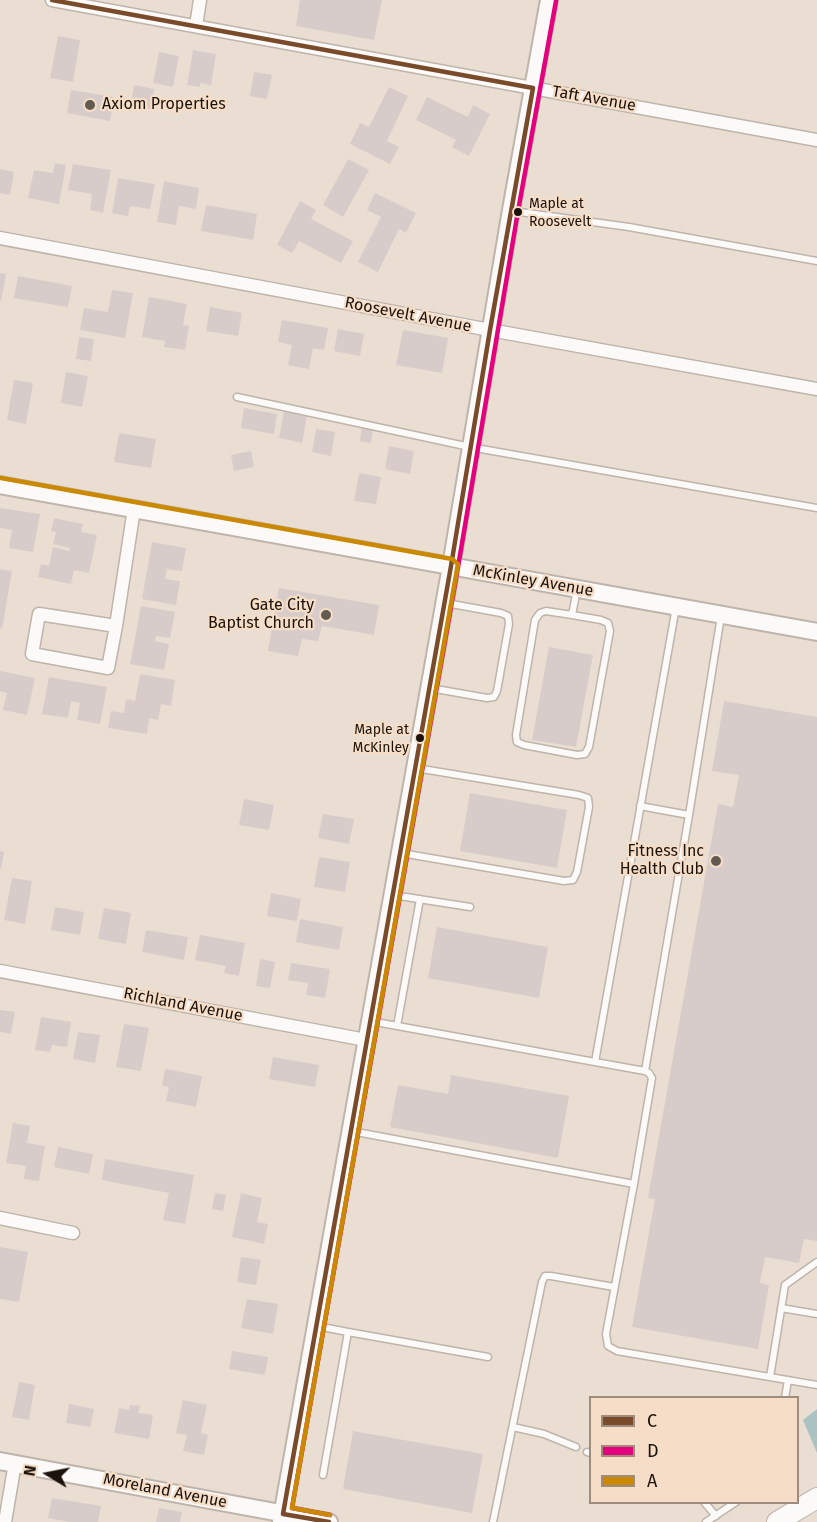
<!DOCTYPE html>
<html>
<head>
<meta charset="utf-8">
<style>
	body { margin:0 }
	#map { position:relative; width:817px; height:1522px; overflow:hidden; background:#eaded2; font-family:"Fira Sans",sans-serif }
	canvas { display:block }
	.legend { position:absolute; left:589px; top:1396px; width:210px; height:108px; box-sizing:border-box; background:#f5ddc7; border:2px solid #9e8c7c; margin:0; padding:8px 10px; list-style:none; font-size:18px; color:#1b130b }
	.legend li { display:flex; align-items:center; gap:12px; height:30px }
	.legend b { width:30px; border:2px solid #9e8c7c }
	.north { position:absolute; left:18px; top:1444px; width:60px; height:60px; -webkit-text-stroke:4px #f5ddc7; paint-order:stroke; rotate:280deg; font-size:16px; font-weight:700; line-height:24px; text-align:center; color:#1b130b }
	.north::after { content:''; display:block; margin:auto; width:21px; height:27px; background:#1b130b; clip-path:polygon(50% 0,100% 100%,50% 72%,0 100%) }
</style>
</head>
<body>
<div id="map">
<canvas width="817" height="1522"></canvas>
<ul class="legend">
<li><b style="height:8px;background:#7a4b2a"></b>C</li>
<li><b style="height:8px;background:#e5007d"></b>D</li>
<li><b style="height:8px;background:#cb8902"></b>A</li>
</ul>
<div class="north">N</div>
</div>
<script>
const ctx = document.querySelector('canvas').getContext('2d');
ctx.lineJoin = 'round';
function fillPath(path, color) {
  ctx.fillStyle = color;
  ctx.fill(path, 'evenodd');
}
function shape(rows) {
  const path = new Path2D();
  for (const r of rows) {
    path.moveTo(r[0], r[1]);
    for (let i = 2; i < r.length; i += 2) path.lineTo(r[i], r[i + 1]);
  }
  return path;
}
function strokePath(path, color, width, dash) {
  ctx.strokeStyle = color;
  ctx.lineWidth = width;
  ctx.lineCap = dash ? 'butt' : 'round';
  ctx.setLineDash(dash || []);
  ctx.stroke(path);
}
function write(font, color, halo, rows, align = 'center') {
  ctx.font = font + ' "Fira Sans",sans-serif';
  ctx.lineWidth = 4.5;
  ctx.setLineDash([]);
  ctx.textBaseline = 'middle';
  ctx.strokeStyle = halo;
  ctx.fillStyle = color;
  for (const [text, x, y, turn = 0] of rows) {
    ctx.save();
    ctx.translate(x, y);
    ctx.rotate((+turn || 0) * Math.PI / 180);
    ctx.textAlign = isNaN(turn) ? turn : align;
    if (halo) ctx.strokeText(text, 0, 0);
    ctx.fillText(text, 0, 0);
    ctx.restore();
  }
}
fillPath(shape([
	[817,1409,817,1453,803,1420]
]), '#aac2c1');
fillPath(shape([
	[300,0,382,0,374,40,296,26],
	[58,36,80,40,73,82,50,78],
	[193,50,216,54,211,85,200,83,200,87,187,85],
	[159,52,179,56,173,87,153,83],
	[254,72,272,75,267,99,250,96],
	[134,85,154,89,151,109,131,105],
	[389,87,408,96,387,141,399,147,390,164,350,144,360,123,369,127],
	[71,90,114,97,110,121,67,113],
	[427,97,468,117,473,105,490,114,469,156,452,147,456,140,416,120],
	[348,159,369,170,343,217,323,205],
	[55,163,66,165,59,204,28,198,34,170,53,173],
	[73,164,111,170,103,213,90,210,92,194,68,190],
	[0,169,14,172,10,195,0,193],
	[118,178,155,184,150,209,130,206,128,216,112,213],
	[164,181,199,188,196,209,179,206,176,225,157,222],
	[375,193,416,213,406,233,399,229,378,272,358,262,381,217,367,210],
	[300,201,316,210,311,219,353,241,341,263,299,241,292,253,277,245],
	[206,205,257,214,253,240,201,231],
	[0,273,6,274,1,301,0,301],
	[18,276,72,286,68,307,14,298],
	[112,290,133,293,125,338,80,330,84,308,108,312],
	[149,297,187,304,183,325,189,326,185,350,164,347,165,341,142,337],
	[210,307,242,313,238,336,206,331],
	[282,320,328,328,324,350,313,348,309,369,288,365,292,345,278,342],
	[338,329,364,334,360,356,334,351],
	[403,330,448,338,442,373,396,365],
	[79,337,94,339,91,361,76,359],
	[66,372,88,376,82,407,61,403],
	[14,380,33,383,26,424,7,420],
	[244,408,277,414,274,434,241,428],
	[284,412,307,416,302,443,279,438],
	[362,426,373,428,371,443,360,441],
	[316,429,335,432,331,456,312,452],
	[119,433,156,439,151,468,114,462],
	[389,446,414,451,410,474,385,469],
	[251,451,254,467,234,471,231,455],
	[359,473,381,477,376,504,354,501],
	[0,508,40,514,33,552,9,548,12,530,0,528],
	[54,518,83,524,81,532,97,535,89,573,74,570,71,584,38,577,41,564,49,566,53,547,69,551,70,548,53,544,56,532,51,531],
	[152,542,186,548,182,571,167,569,165,579,180,581,176,605,142,599],
	[0,569,12,571,2,629,0,628],
	[279,588,379,605,374,635,322,626,318,641,302,639,298,656,268,651],
	[141,606,175,612,170,638,156,636,155,641,169,644,164,670,130,664],
	[549,647,593,655,576,747,532,740],
	[0,671,35,678,27,715,3,710,7,693,0,691],
	[140,674,175,680,171,706,161,704,158,720,149,718,147,734,108,728,111,711,124,713,126,699,135,701],
	[49,677,107,687,100,724,77,720,80,703,71,701,68,718,42,714],
	[724,701,817,717,817,1241,804,1239,799,1263,765,1257,760,1283,769,1285,758,1349,632,1327,655,1199,648,1198,718,804,733,807,739,775,712,771],
	[470,793,567,810,557,868,460,851],
	[244,799,274,805,269,830,239,825],
	[323,814,354,819,349,844,318,838],
	[0,851,4,852,1,869,0,869],
	[319,857,350,862,345,892,314,887],
	[12,878,32,881,25,924,4,920],
	[271,893,301,899,297,921,267,916],
	[55,907,84,912,80,935,51,930],
	[104,908,131,913,126,944,98,939],
	[300,919,343,927,339,950,296,942],
	[437,927,548,947,539,998,428,978],
	[146,930,188,937,184,960,142,952],
	[200,935,245,943,239,976,224,973,226,966,195,960],
	[260,959,275,962,270,988,256,986],
	[291,963,330,969,325,998,306,995,308,983,288,980],
	[0,1010,15,1012,11,1034,0,1032],
	[41,1017,71,1022,67,1047,52,1045,50,1052,35,1050],
	[124,1024,149,1028,141,1071,116,1067],
	[78,1032,100,1035,95,1063,73,1059],
	[273,1057,319,1065,315,1087,269,1079],
	[165,1069,202,1076,196,1107,166,1101,169,1087,162,1086],
	[451,1075,569,1096,558,1158,390,1127,398,1085,448,1094],
	[13,1123,30,1126,27,1143,45,1146,39,1181,24,1179,26,1166,6,1163],
	[58,1147,93,1154,89,1174,54,1167],
	[105,1159,194,1175,185,1224,163,1220,169,1193,102,1180],
	[215,1193,226,1195,223,1211,212,1209],
	[241,1193,262,1198,257,1222,268,1224,264,1244,232,1237],
	[0,1247,28,1252,19,1302,0,1299],
	[241,1257,261,1260,256,1285,237,1282],
	[247,1299,278,1304,273,1334,241,1328],
	[232,1351,268,1357,265,1375,229,1369],
	[19,1382,35,1385,29,1420,12,1417],
	[183,1400,207,1405,201,1433,208,1435,204,1455,183,1451,187,1435,176,1433],
	[69,1404,94,1409,90,1427,66,1423],
	[130,1405,140,1406,138,1413,153,1415,149,1439,114,1433,119,1408,129,1410],
	[353,1431,483,1454,472,1513,343,1489],
	[52,1498,101,1506,98,1522,70,1522,48,1518],
	[159,1508,182,1512,180,1522,156,1522]
]), '#d8ccca');
const service = shape([
	[513,211,629,227,817,261],
	[237,397,470,447,817,508],
	[572,615,601,620,608,623,610,631,589,747,585,754,577,755,524,745,517,742,516,735,535,620,540,613,546,611,572,615,577,589],
	[430,688,487,698,494,697,497,691,509,624,508,616,501,613,446,603],
	[640,806,689,815],
	[401,853,564,881,573,880,577,872,589,807,588,798,579,795,416,768],
	[393,895,470,907],
	[370,1021,595,1062,645,1071,649,1073,652,1078,634,1184],
	[397,1026,420,899],
	[595,1062,676,607],
	[645,1071,689,815,721,616],
	[351,1131,634,1184,606,1334,608,1346,617,1351,817,1385],
	[781,1308,817,1314],
	[317,1326,348,1332,323,1475],
	[348,1332,488,1357],
	[770,1377,785,1285,817,1262],
	[785,1398,788,1380],
	[513,1427,544,1434,576,1447],
	[587,1452,590,1453],
	[704,1502,716,1516],
	[493,1522,542,1282,545,1276,551,1276,614,1287],
	[706,1522,736,1502]
]);
const minor = shape([
	[52,0,817,140],
	[196,26,200,0],
	[0,238,490,330,817,389],
	[39,614,116,626,108,668,32,654,39,614],
	[116,626,134,509],
	[0,971,366,1040],
	[0,1218,73,1233],
	[5,1522,15,1463]
]);
const tertiary = shape([
	[0,485,817,632],
	[0,1461,329,1522],
	[281,1522,451,566,511,210,549,0]
]);
const primary = shape([
	[777,1522,817,1498]
]);
strokePath(service, '#beb4ab', 9);
strokePath(minor, '#beb4ab', 15);
strokePath(tertiary, '#beb4ab', 20);
strokePath(primary, '#beb4ab', 22);
strokePath(service, '#fcfaf8', 6);
strokePath(minor, '#fcfaf8', 12);
strokePath(tertiary, '#fcfaf8', 16);
strokePath(primary, '#fcfaf8', 20);
strokePath(shape([
	[52,0,533,88,490,330,451,566,283,1514,329,1522]
]), '#7a4b2a', 4.5);
strokePath(shape([
	[330,1515,292,1508,458,567,518,211,556,1]
]), '#e5007d', 4.5);
strokePath(shape([
	[1,478,452,559,458,564,292,1508,330,1515]
]), '#cb8902', 4.5);
for (const [x, y, r, color] of [
	[90,105,6,"#635a51"],
	[518,212,5,"#1b130b"],
	[326,615,6,"#635a51"],
	[420,738,5,"#1b130b"],
	[716,861,6,"#635a51"]
]) {
  const dot = new Path2D();
  dot.arc(x, y, r, 0, 2 * Math.PI);
  ctx.fillStyle = color;
  ctx.fill(dot);
  strokePath(dot, '#f5ddc7', 2);
}
write('14px', '#1b130b', '#f5ddc7', [
	["Maple at",529,204],
	["Roosevelt",529,222],
	["Maple at",409,730,"right"],
	["McKinley",409,748,"right"]
], 'left');
write('16px', '#1b130b', '#f5ddc7', [
	["Taft Avenue",594,99,10],
	["Roosevelt Avenue",408,315,11],
	["McKinley Avenue",533,581,10],
	["Richland Avenue",183,1005,11],
	["Moreland Avenue",165,1491,11]
]);
write('16px', '#1b130b', '#f5ddc7', [
	["Axiom Properties",102,105,"left"],
	["Gate City",314,606],
	["Baptist Church",314,624],
	["Fitness Inc",704,852],
	["Health Club",704,870]
], 'right');
</script>
</body>
</html>
